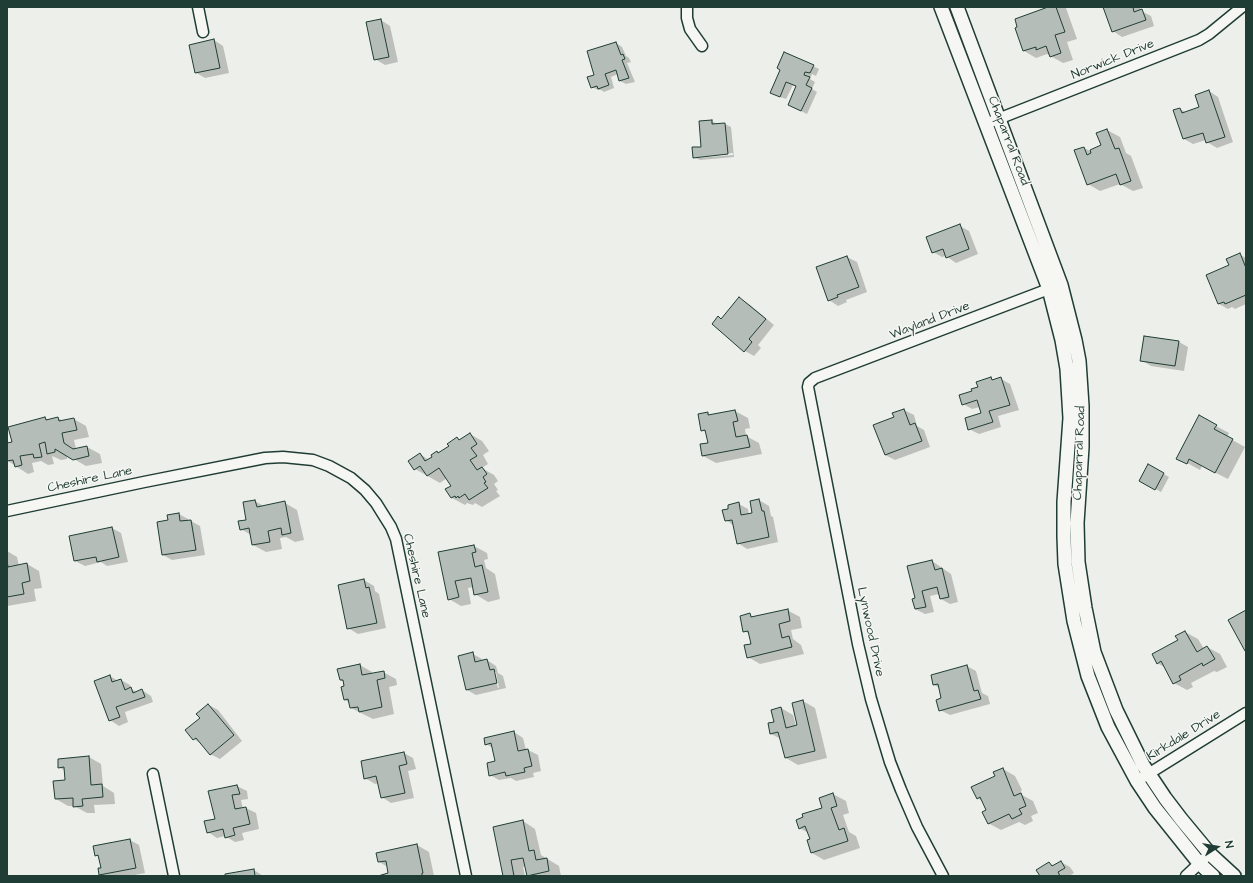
<!DOCTYPE html>
<html>
<head>
<meta charset="utf-8">
<style>
	body { margin:0 }
	#map { position:relative; width:1253px; height:883px; overflow:hidden; background:#edefea; font-family:"Architects Daughter",sans-serif }
	canvas { display:block }
	.frame { position:absolute; inset:0; border:8px solid #1f3d34; pointer-events:none }
	.north { position:absolute; left:1197px; top:827px; width:40px; height:40px; -webkit-text-stroke:3px #f6f6f2; paint-order:stroke; rotate:78deg; font-size:11px; font-weight:700; line-height:16px; text-align:center; color:#1f3d34 }
	.north::after { content:''; display:block; margin:auto; width:14px; height:18px; background:#1f3d34; clip-path:polygon(50% 0,100% 100%,50% 72%,0 100%) }
</style>
</head>
<body>
<div id="map">
<canvas width="1253" height="883"></canvas>
<div class="frame"></div>
<div class="north">N</div>
</div>
<script>
const ctx = document.querySelector('canvas').getContext('2d');
ctx.lineJoin = 'round';
function fillPath(path, color) {
  ctx.fillStyle = color;
  ctx.fill(path, 'evenodd');
}
function shape(rows) {
  const path = new Path2D();
  for (const r of rows) {
    path.moveTo(r[0], r[1]);
    for (let i = 2; i < r.length; i += 2) path.lineTo(r[i], r[i + 1]);
  }
  return path;
}
function strokePath(path, color, width, dash) {
  ctx.strokeStyle = color;
  ctx.lineWidth = width;
  ctx.lineCap = dash ? 'butt' : 'round';
  ctx.setLineDash(dash || []);
  ctx.stroke(path);
}
function write(font, color, halo, rows, align = 'center') {
  ctx.font = font + ' "Architects Daughter",sans-serif';
  ctx.lineWidth = 3;
  ctx.setLineDash([]);
  ctx.textBaseline = 'middle';
  ctx.strokeStyle = halo;
  ctx.fillStyle = color;
  for (const [text, x, y, turn = 0] of rows) {
    ctx.save();
    ctx.translate(x, y);
    ctx.rotate((+turn || 0) * Math.PI / 180);
    ctx.textAlign = isNaN(turn) ? turn : align;
    if (halo) ctx.strokeText(text, 0, 0);
    ctx.fillText(text, 0, 0);
    ctx.restore();
  }
}
fillPath(shape([
	[1049,7,1066,8,1077,39,1067,42,1073,60,1063,63,1047,54,1036,58,1024,51,1019,28],
	[1104,7,1140,7,1141,11,1151,16,1154,26,1122,37,1113,31],
	[381,20,390,26,398,62,385,65,375,59],
	[214,40,223,46,229,73,205,78,195,72],
	[616,43,622,47,626,56,629,58,631,62,627,63,635,82,626,84,620,81,618,74,611,77,614,88,604,92,601,90,598,90,592,87,595,76],
	[813,66,819,69,816,76,812,74,810,79,815,82,812,89,817,92,807,114,789,105,797,87,793,85,786,99,777,96,781,70],
	[1209,91,1218,97,1233,142,1217,148,1207,142,1206,140,1193,144,1184,139,1175,111,1180,109,1187,113,1201,108],
	[712,121,717,124,725,124,731,127,734,157,700,160,694,157,702,147],
	[733,153,733,155,698,158,698,156],
	[1107,130,1120,137,1126,153,1131,156,1143,188,1133,191,1120,184,1100,191,1088,184,1084,148,1092,152,1103,146],
	[960,226,969,231,978,254,956,263,946,256,942,257,933,252],
	[1239,254,1246,258,1246,304,1235,309,1232,307,1228,309,1219,304,1230,266],
	[847,257,857,262,867,292,846,300,847,302,838,306,829,300],
	[739,298,749,304,774,325,758,345,761,348,754,356,745,351,713,323,721,320],
	[1179,342,1188,347,1184,371,1151,366,1141,360],
	[991,378,995,381,1001,379,1010,384,1019,410,998,416,1001,427,979,434,969,429,982,413,980,407,972,409,963,404,973,392],
	[904,410,914,415,917,426,924,430,930,447,895,460,885,455,895,418],
	[735,411,748,418,750,428,745,429,746,436,759,443,762,454,716,463,703,456,709,444,707,433,702,430,707,413,711,416],
	[45,418,49,420,58,418,63,421,74,419,86,426,89,437,74,440,76,449,87,447,100,454,102,463,86,466,67,455,67,459,61,460,52,456,54,464,48,465,41,461,32,463,34,472,28,474,8,461,7,444,13,443],
	[1216,426,1229,433,1227,437,1245,447,1228,479,1202,466,1200,470,1178,458],
	[470,434,482,441,489,451,483,455,488,464,482,468,494,475,498,481,494,484,498,490,496,491,500,496,482,507,475,503,473,505,467,503,465,505,452,498,447,489,452,486,447,478,440,483,415,469,420,454,429,460,437,452,439,453,450,446,457,439,460,440],
	[1148,465,1169,477,1161,492,1140,480],
	[759,500,769,506,771,516,773,517,778,542,747,549,738,543,733,525,726,520,730,510,739,504,748,509,749,515,753,514],
	[255,501,265,507,285,503,297,510,304,540,295,542,286,537,280,538,282,549,266,552,253,545,251,535,241,529,247,520,244,503],
	[179,514,188,519,188,521,191,521,200,526,205,555,172,560,163,555],
	[112,528,121,533,128,562,107,566,101,562,85,566,75,561],
	[474,546,487,553,488,559,484,560,486,568,495,574,500,599,488,602,475,594,474,587,468,588,471,604,461,606,449,599,439,553],
	[7,551,17,557,19,566,27,564,39,571,42,588,34,589,36,601,7,606],
	[932,561,951,574,958,602,950,604,941,599,939,594,930,596,934,612,925,614,915,609,916,599],
	[364,580,374,586,375,591,379,594,386,628,358,634,348,628],
	[787,610,800,617,802,628,791,630,793,639,801,645,804,654,760,664,748,657,752,644,750,634,744,631,750,615,754,617],
	[1185,632,1198,639,1204,649,1207,647,1220,654,1227,667,1217,672,1214,671,1191,683,1193,687,1187,690,1174,683,1166,668,1157,663,1179,641,1177,637],
	[473,654,482,659,483,661,487,660,496,666,498,673,503,676,506,688,476,695,467,690],
	[494,672,496,672,499,688,498,688],
	[360,665,372,672,372,674,383,672,396,679,397,685,389,687,394,714,373,719,351,708,350,703,345,700,346,687,345,682,340,680],
	[967,666,976,671,982,693,988,696,990,704,950,715,940,710,943,699,940,688,934,685],
	[110,676,118,681,121,680,130,685,131,689,137,692,142,690,151,696,153,702,125,712,128,722,119,726,110,720],
	[803,701,815,708,827,758,798,765,786,758,781,739,771,734,781,708,793,715,796,726,799,725],
	[209,705,218,710,242,741,220,759,210,754,203,745,194,739],
	[514,732,523,738,526,750,528,750,538,755,541,771,533,773,534,777,516,781,511,778,499,780,490,775,496,762,493,748,486,744],
	[404,753,413,758,416,769,408,771,414,798,391,803,382,797,379,783,375,784,365,778],
	[89,757,101,764,103,786,114,793,115,804,94,805,95,813,87,813,74,806,68,806,56,799,66,781,65,771,59,767],
	[1003,769,1015,776,1022,790,1021,791,1022,795,1033,801,1038,813,1031,816,1033,821,1025,825,1019,822,1001,830,988,823,987,810,984,802,977,798],
	[237,786,247,791,248,799,241,800,243,809,246,808,256,813,259,829,242,833,244,840,235,842,225,836,217,838,208,832,216,819,210,792],
	[833,794,846,801,849,813,843,815,849,832,856,836,860,848,824,860,812,853,811,840,809,833,799,828,823,808],
	[523,821,535,829,541,855,559,866,561,876,529,876,527,875,526,866,523,867,525,876,504,876],
	[130,840,139,845,145,873,130,876,102,876,100,875,102,868,100,857,96,855],
	[417,845,429,852,434,876,379,876,390,874,388,867,379,862],
	[1061,862,1070,867,1074,873,1069,876,1041,876,1049,863,1054,866],
	[254,870,263,876,226,876]
]), '#0003');
const building = shape([
	[1048,7,1056,7,1065,32,1055,35,1061,53,1050,57,1046,46,1036,50,1036,47,1023,51,1015,28,1017,27,1015,19,1048,7],
	[1103,7,1133,7,1134,12,1142,9,1146,20,1112,32,1103,7],
	[381,19,389,57,374,60,366,22,381,19],
	[214,39,220,68,195,73,189,45,214,39],
	[616,42,621,55,623,54,625,59,622,60,629,78,619,81,616,70,605,74,609,85,598,89,597,86,591,88,587,77,594,75,587,51,616,42],
	[784,52,814,65,810,73,805,72,804,75,810,77,806,85,812,88,801,111,788,105,796,86,786,82,780,97,770,93,780,70,777,68,784,52],
	[1209,90,1225,137,1206,143,1203,133,1183,139,1173,110,1180,108,1182,113,1199,107,1195,95,1209,90],
	[712,120,712,124,725,123,728,154,693,158,692,147,701,147,699,121,712,120],
	[1107,129,1115,149,1119,148,1131,181,1120,185,1116,174,1087,185,1074,150,1084,147,1087,155,1091,153,1090,150,1101,145,1096,133,1107,129],
	[960,224,969,249,946,258,943,249,932,253,926,237,960,224],
	[1240,253,1246,268,1246,295,1225,304,1224,302,1218,304,1206,275,1229,265,1226,259,1240,253],
	[847,256,859,287,837,295,838,297,828,301,816,267,847,256],
	[739,297,766,319,749,339,752,342,744,352,712,324,718,316,721,319,739,297],
	[1144,336,1179,341,1175,366,1140,361,1144,336],
	[991,377,992,380,1001,377,1010,405,989,411,993,422,968,430,965,418,981,413,977,400,962,405,959,395,972,391,971,389,978,387,976,382,991,377],
	[904,409,910,425,915,423,922,441,885,455,873,425,894,417,892,413,904,409],
	[735,410,738,421,733,422,736,437,747,435,750,447,702,456,700,444,708,443,705,430,701,431,698,414,708,412,708,415,735,410],
	[1199,415,1217,425,1214,429,1233,439,1215,473,1189,459,1187,464,1176,459,1199,415],
	[45,417,46,420,58,417,59,421,74,418,77,430,62,433,64,443,73,449,87,446,89,456,73,460,55,449,55,452,47,454,45,442,39,444,42,457,34,458,33,454,20,456,22,465,15,467,13,460,7,461,7,443,12,442,8,427,45,417],
	[470,433,477,444,471,448,477,456,470,460,477,470,482,467,487,474,483,477,486,482,484,483,488,488,469,500,465,494,459,498,458,496,456,498,455,496,451,498,445,489,451,486,439,468,427,476,420,466,414,470,408,461,420,453,425,461,432,457,431,455,437,451,438,453,449,446,447,444,457,437,459,440,470,433],
	[1148,464,1164,473,1155,490,1139,481,1148,464],
	[759,499,762,511,764,511,769,537,737,544,732,520,725,521,722,510,728,509,728,505,739,502,741,515,752,513,750,501,759,499],
	[255,500,257,507,285,501,291,533,282,535,281,528,268,531,270,542,252,545,249,528,240,530,238,521,246,520,243,502,255,500],
	[179,513,180,521,191,520,196,550,162,555,157,522,168,520,167,515,179,513],
	[112,527,119,557,97,562,96,557,74,561,69,536,112,527],
	[474,545,476,552,472,553,475,567,482,565,488,592,474,595,471,578,455,581,459,597,448,600,438,552,474,545],
	[7,560,8,567,27,563,30,581,22,583,24,594,7,597,7,560],
	[932,560,935,570,942,568,949,597,940,599,937,587,922,591,926,607,915,609,912,599,915,598,907,566,932,560],
	[364,579,366,588,369,587,377,623,347,629,338,585,364,579],
	[788,609,790,621,779,624,782,638,789,636,792,647,747,658,744,645,751,644,748,631,743,632,740,616,750,613,751,617,788,609],
	[1246,610,1246,650,1245,651,1228,620,1246,610],
	[1185,631,1197,652,1207,646,1215,659,1203,666,1202,663,1179,676,1181,680,1173,684,1161,661,1157,664,1152,654,1178,640,1175,636,1185,631],
	[473,652,475,662,487,659,490,670,494,669,497,683,466,690,458,656,473,652],
	[360,664,362,675,384,671,385,678,377,680,382,707,359,712,358,707,350,708,348,699,344,700,341,687,344,686,343,680,340,680,337,669,360,664],
	[967,665,974,691,978,690,981,699,939,711,936,700,941,698,938,684,933,685,931,675,967,665],
	[110,675,112,682,121,679,125,690,131,687,133,693,142,689,145,697,116,707,120,717,109,721,94,681,110,675],
	[803,700,815,751,785,758,778,732,770,734,768,723,774,722,771,710,781,707,786,728,797,725,792,703,803,700],
	[208,704,234,735,210,755,196,738,193,740,185,730,200,718,196,714,208,704],
	[514,731,518,751,528,749,532,766,524,768,525,772,506,776,505,772,489,776,487,763,495,761,491,743,485,745,484,738,514,731],
	[404,752,407,764,399,766,405,793,381,798,376,776,364,779,361,761,404,752],
	[89,756,91,785,102,784,103,797,82,799,83,806,73,807,73,798,55,799,53,781,65,780,64,767,58,768,58,759,89,756],
	[1003,768,1014,796,1021,793,1026,806,1019,809,1022,814,1012,819,1009,814,988,824,982,812,986,810,980,797,977,799,971,787,995,776,993,772,1003,768],
	[237,785,240,794,232,795,235,809,246,807,250,824,233,828,235,835,225,838,223,829,207,833,204,821,215,819,208,791,237,785],
	[833,793,837,806,831,808,839,830,844,828,848,841,811,853,807,840,810,839,805,826,799,829,796,820,803,817,802,814,822,808,819,798,833,793],
	[523,820,529,851,534,850,536,860,547,858,549,871,527,876,523,858,511,860,514,876,503,876,493,827,523,820],
	[130,839,136,868,99,875,98,868,101,868,98,855,95,856,93,846,130,839],
	[417,844,423,873,422,873,422,876,378,876,388,873,386,861,378,862,376,853,417,844],
	[1061,861,1065,868,1058,872,1060,876,1040,876,1036,870,1049,862,1052,866,1061,861],
	[254,869,255,876,225,876,225,874,254,869]
]);
fillPath(building, '#b4bdb8');
strokePath(building, '#1f3d34', 1);
const minor = shape([
	[198,7,203,32],
	[687,7,687,18,690,29,702,46],
	[993,121,1199,40,1209,34,1242,7],
	[7,511,144,482,265,458,283,457,313,460,329,466,351,478,365,490,376,503,391,527,396,539,466,876],
	[153,774,174,876],
	[1137,781,1246,713],
	[943,876,917,827,901,790,890,762,871,699,858,644,808,387,809,383,815,378,1054,287],
	[1186,876,1204,859]
]);
const major = shape([
	[941,7,1049,289,1062,340,1067,369,1070,418,1064,502,1064,536,1065,564,1074,621,1088,676,1108,727,1137,781,1155,808,1199,863,1213,876],
	[957,7,1061,285,1075,340,1079,361,1082,406,1082,447,1077,523,1078,562,1085,608,1094,652,1116,710,1143,765,1165,798,1181,819,1210,854,1234,876]
]);
strokePath(minor, '#1f3d34', 13);
strokePath(major, '#1f3d34', 16);
strokePath(minor, '#f6f6f2', 10);
strokePath(major, '#f6f6f2', 13);
write('13px', '#1f3d34', '#f6f6f2', [
	["Norwick Drive",1113,60,-22],
	["Chaparral Road",1008,141,69],
	["Wayland Drive",930,321,-21],
	["Chaparral Road",1080,453,-88],
	["Cheshire Lane",90,480,-12],
	["Cheshire Lane",416,576,77],
	["Lynwood Drive",870,632,78],
	["Kirkdale Drive",1184,736,-32]
]);
</script>
</body>
</html>
